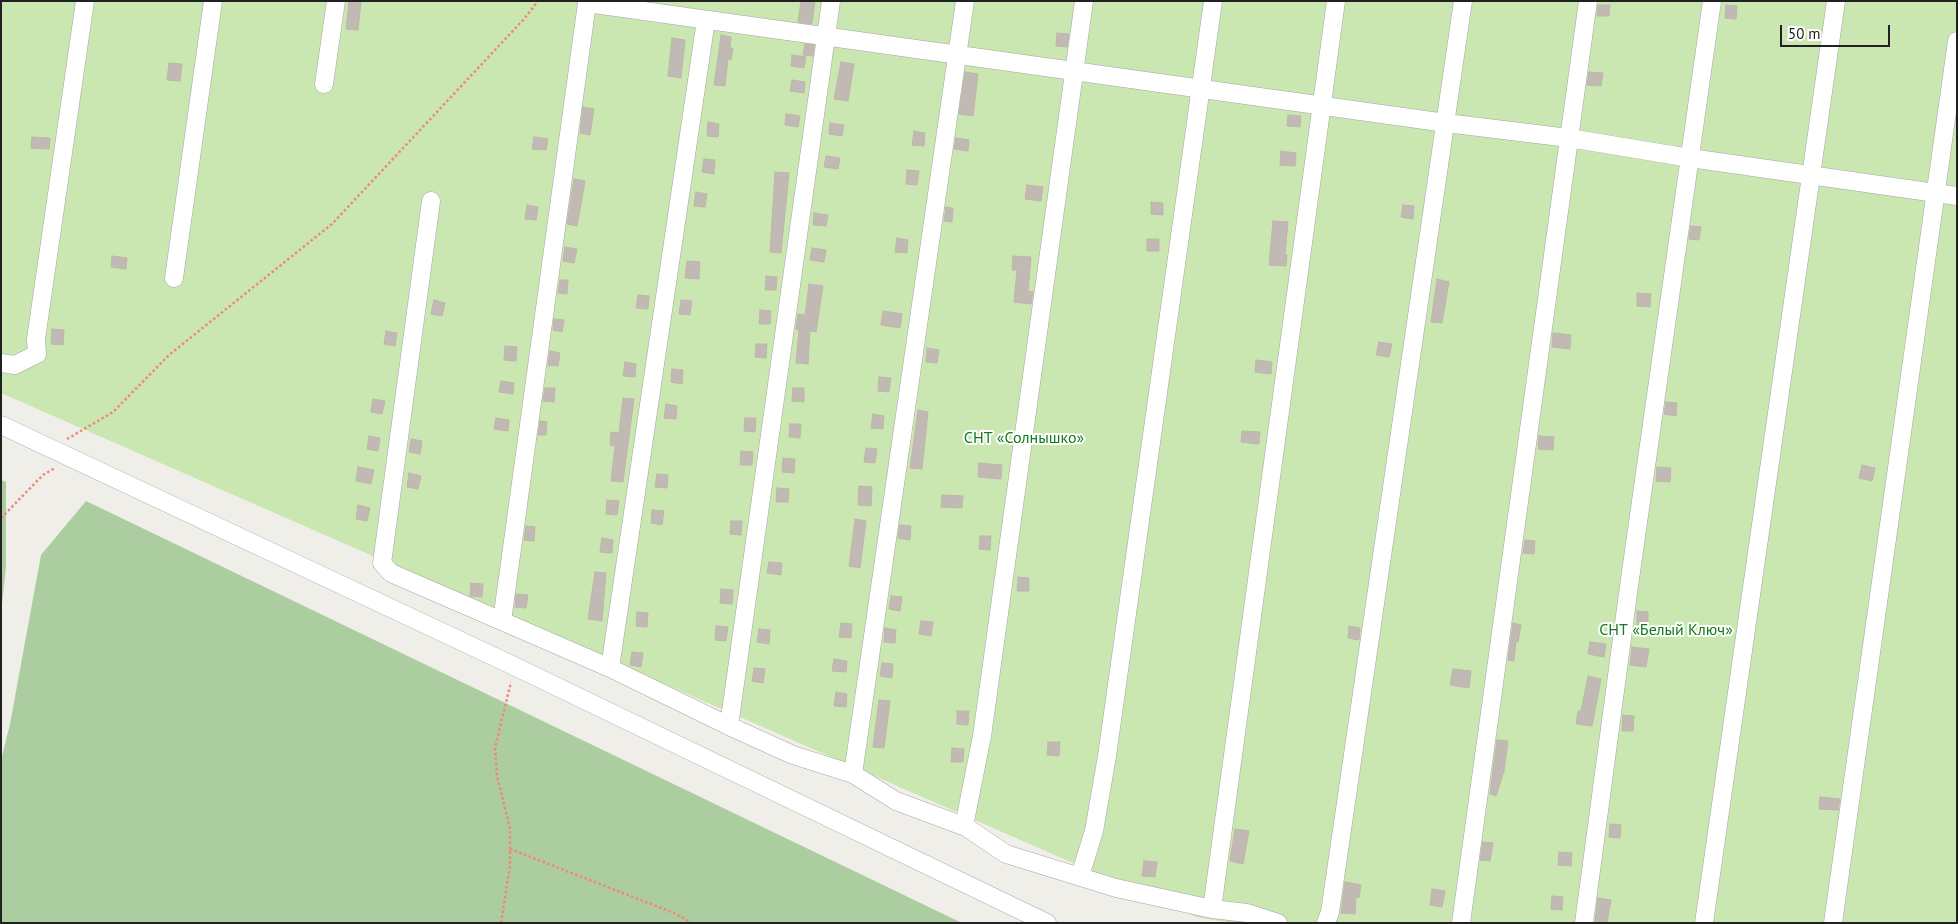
<!DOCTYPE html>
<html>
<head>
<meta charset="utf-8">
<style>
	body { margin:0 }
	#map { position:relative; width:1958px; height:924px; overflow:hidden; background:#f0eee8; font-family:"PT Sans",sans-serif }
	canvas { display:block }
	.frame { position:absolute; inset:0; border:2px solid #212121; pointer-events:none }
	.scale { position:absolute; left:1780px; top:25px; width:110px; height:22px; box-sizing:border-box; border:2px solid #212121; border-top:0; padding-left:6px; font-size:15px; line-height:18px; white-space:nowrap; color:#212121; -webkit-text-stroke:4px #fff; paint-order:stroke }
</style>
</head>
<body>
<div id="map">
<canvas width="1958" height="924"></canvas>
<div class="frame"></div>
<div class="scale">50 m</div>
</div>
<script>
const ctx = document.querySelector('canvas').getContext('2d');
ctx.lineJoin = 'round';
function fillPath(path, color) {
  ctx.fillStyle = color;
  ctx.fill(path, 'evenodd');
}
function shape(rows) {
  const path = new Path2D();
  for (const r of rows) {
    path.moveTo(r[0], r[1]);
    for (let i = 2; i < r.length; i += 2) path.lineTo(r[i], r[i + 1]);
  }
  return path;
}
function strokePath(path, color, width, dash) {
  ctx.strokeStyle = color;
  ctx.lineWidth = width;
  ctx.lineCap = dash ? 'butt' : 'round';
  ctx.setLineDash(dash || []);
  ctx.stroke(path);
}
function write(font, color, halo, rows, align = 'center') {
  ctx.font = font + ' "PT Sans",sans-serif';
  ctx.lineWidth = 4;
  ctx.setLineDash([]);
  ctx.textBaseline = 'middle';
  ctx.strokeStyle = halo;
  ctx.fillStyle = color;
  for (const [text, x, y, turn = 0] of rows) {
    ctx.save();
    ctx.translate(x, y);
    ctx.rotate((+turn || 0) * Math.PI / 180);
    ctx.textAlign = isNaN(turn) ? turn : align;
    if (halo) ctx.strokeText(text, 0, 0);
    ctx.fillText(text, 0, 0);
    ctx.restore();
  }
}
fillPath(shape([
	[1,1,1957,1,1957,923,1232,923,1196,917,1,393]
]), '#cae7b1');
fillPath(shape([
	[1,480,6,482,6,566,1,614],
	[86,501,962,923,1,923,1,760,10,724,41,555]
]), '#accd9f');
const building = shape([
	[349,1,361,1,358,30,346,29,349,1],
	[801,1,815,1,812,24,798,22,801,1],
	[1598,5,1610,5,1609,16,1597,16,1598,5],
	[1726,5,1737,6,1736,19,1725,18,1726,5],
	[1057,33,1069,34,1067,47,1056,46,1057,33],
	[721,35,731,37,730,48,733,48,731,60,728,59,725,86,714,85,721,35],
	[672,38,685,40,681,78,668,76,672,38],
	[805,44,814,45,813,56,803,55,805,44],
	[792,55,806,57,804,68,791,66,792,55],
	[841,62,854,64,848,101,834,99,841,62],
	[169,63,182,64,180,81,167,80,169,63],
	[965,72,978,74,973,116,959,114,965,72],
	[1589,72,1603,73,1601,86,1587,85,1589,72],
	[792,80,805,82,804,93,790,91,792,80],
	[583,107,594,109,590,135,580,133,583,107],
	[786,114,800,116,798,127,785,125,786,114],
	[1288,115,1301,116,1300,127,1287,126,1288,115],
	[708,122,719,124,718,137,707,136,708,122],
	[830,123,844,125,842,136,829,134,830,123],
	[914,131,925,133,924,146,912,145,914,131],
	[32,137,50,138,49,149,31,148,32,137],
	[534,137,548,139,546,150,532,149,534,137],
	[956,138,969,140,968,151,954,149,956,138],
	[1281,151,1296,153,1295,166,1280,165,1281,151],
	[826,156,840,158,838,169,824,167,826,156],
	[704,159,715,160,714,174,702,172,704,159],
	[907,170,919,171,917,185,906,184,907,170],
	[775,172,789,173,781,253,770,252,775,172],
	[574,179,585,181,577,226,567,224,574,179],
	[1027,185,1043,187,1041,201,1025,199,1027,185],
	[696,192,707,194,705,207,694,206,696,192],
	[1151,202,1163,203,1163,215,1151,214,1151,202],
	[527,205,538,207,536,220,525,219,527,205],
	[1403,205,1414,206,1413,219,1401,217,1403,205],
	[946,207,953,208,952,222,944,221,946,207],
	[814,213,828,215,826,226,813,225,814,213],
	[1273,221,1288,222,1285,255,1287,255,1286,266,1269,265,1273,221],
	[1691,226,1701,227,1699,240,1689,239,1691,226],
	[897,238,908,240,907,253,895,252,897,238],
	[1147,239,1159,239,1159,251,1147,251,1147,239],
	[565,247,577,249,574,263,563,261,565,247],
	[812,248,826,250,824,262,810,260,812,248],
	[112,256,127,258,126,269,111,267,112,256],
	[1013,256,1031,257,1028,291,1033,292,1031,304,1014,302,1017,270,1012,270,1013,256],
	[687,261,700,262,699,279,685,278,687,261],
	[766,276,777,277,776,290,765,290,766,276],
	[1437,279,1449,282,1442,323,1431,322,1437,279],
	[560,280,568,280,567,294,558,293,560,280],
	[809,284,823,286,816,332,810,331,808,364,796,363,799,330,796,329,798,314,805,315,809,284],
	[1637,293,1651,294,1650,307,1637,306,1637,293],
	[638,295,649,296,648,309,636,308,638,295],
	[434,300,445,303,442,316,431,314,434,300],
	[681,300,692,301,690,315,679,314,681,300],
	[760,310,771,311,770,324,759,324,760,310],
	[883,311,902,314,900,328,881,325,883,311],
	[554,319,564,320,562,332,553,330,554,319],
	[52,329,64,330,63,345,51,344,52,329],
	[386,331,397,333,395,346,384,344,386,331],
	[1553,333,1571,335,1570,349,1552,347,1553,333],
	[1379,342,1392,344,1389,357,1376,355,1379,342],
	[756,344,767,344,766,358,755,357,756,344],
	[505,346,517,347,516,361,504,360,505,346],
	[927,348,939,350,937,363,926,362,927,348],
	[550,351,560,353,558,366,548,365,550,351],
	[1256,360,1272,362,1271,374,1255,372,1256,360],
	[625,362,636,364,635,377,623,376,625,362],
	[672,369,683,370,682,384,671,382,672,369],
	[879,377,891,378,889,392,878,391,879,377],
	[501,381,514,383,513,394,499,392,501,381],
	[545,388,555,388,554,402,543,401,545,388],
	[793,388,804,388,804,402,792,401,793,388],
	[623,398,634,399,623,482,611,481,615,446,610,445,611,432,619,433,623,398],
	[373,399,385,401,382,414,371,412,373,399],
	[1666,402,1677,403,1676,416,1664,414,1666,402],
	[666,404,677,406,676,419,664,418,666,404],
	[918,410,928,412,922,469,910,468,918,410],
	[873,414,884,416,883,429,871,428,873,414],
	[496,418,509,420,508,431,494,429,496,418],
	[745,418,756,418,755,432,744,431,745,418],
	[540,421,547,422,546,435,538,435,540,421],
	[790,424,801,424,800,438,789,437,790,424],
	[1242,431,1260,432,1259,444,1241,442,1242,431],
	[369,436,380,438,378,451,367,449,369,436],
	[1539,436,1554,437,1553,450,1538,449,1539,436],
	[411,439,422,441,420,454,409,452,411,439],
	[866,448,877,449,875,463,864,462,866,448],
	[741,451,753,452,752,465,740,465,741,451],
	[783,458,795,459,794,473,782,472,783,458],
	[979,463,1002,465,1001,479,978,477,979,463],
	[1862,465,1875,468,1872,481,1859,478,1862,465],
	[358,467,374,470,371,484,356,481,358,467],
	[1657,467,1671,468,1670,482,1656,481,1657,467],
	[409,473,421,476,418,489,407,487,409,473],
	[657,474,668,475,667,488,655,487,657,474],
	[859,486,872,487,871,506,858,505,859,486],
	[777,488,789,489,788,502,776,502,777,488],
	[942,495,963,496,962,508,941,507,942,495],
	[607,500,619,501,617,515,606,514,607,500],
	[358,505,370,508,367,521,356,519,358,505],
	[652,510,664,511,662,525,651,523,652,510],
	[855,519,866,521,860,568,849,566,855,519],
	[731,521,742,521,741,535,730,534,731,521],
	[900,525,911,526,910,540,898,538,900,525],
	[526,526,535,527,534,541,524,540,526,526],
	[980,536,991,536,990,550,979,549,980,536],
	[602,538,613,540,612,553,600,552,602,538],
	[1525,540,1535,541,1534,554,1523,553,1525,540],
	[769,562,782,563,781,575,767,573,769,562],
	[595,572,606,573,602,621,588,619,595,572],
	[1018,577,1029,578,1029,591,1017,591,1018,577],
	[471,583,483,584,482,597,470,596,471,583],
	[721,589,733,590,732,604,720,603,721,589],
	[516,594,528,595,526,608,515,607,516,594],
	[891,596,902,597,900,611,889,609,891,596],
	[1637,611,1648,612,1648,627,1637,627,1637,611],
	[637,612,648,613,647,627,636,626,637,612],
	[921,621,933,622,931,636,919,634,921,621],
	[841,623,852,624,851,638,839,637,841,623],
	[1513,623,1521,625,1518,642,1516,641,1514,661,1508,660,1513,623],
	[716,626,728,627,726,641,715,640,716,626],
	[1349,626,1360,628,1359,640,1348,638,1349,626],
	[885,628,896,630,895,643,884,642,885,628],
	[759,629,770,630,769,644,757,642,759,629],
	[1590,642,1606,644,1604,657,1588,654,1590,642],
	[1632,647,1649,649,1646,667,1630,665,1632,647],
	[632,652,643,653,641,667,630,665,632,652],
	[834,659,847,661,846,672,832,671,834,659],
	[882,663,893,664,892,678,880,676,882,663],
	[754,668,765,669,763,683,752,681,754,668],
	[1453,669,1471,671,1469,688,1450,685,1453,669],
	[1588,676,1601,679,1592,726,1576,724,1578,711,1581,711,1588,676],
	[836,692,847,694,846,707,834,706,836,692],
	[879,700,890,701,884,748,873,747,879,700],
	[957,711,969,711,968,725,957,724,957,711],
	[1623,715,1634,716,1633,731,1622,731,1623,715],
	[1497,740,1508,741,1504,771,1496,796,1490,794,1497,740],
	[1048,742,1060,742,1059,756,1047,755,1048,742],
	[952,748,964,749,963,762,951,762,952,748],
	[1820,797,1840,799,1838,810,1819,809,1820,797],
	[1610,824,1621,825,1620,838,1609,837,1610,824],
	[1235,829,1249,831,1243,864,1230,861,1235,829],
	[1483,842,1493,843,1490,861,1480,860,1483,842],
	[1559,852,1572,853,1571,866,1558,865,1559,852],
	[1144,861,1157,862,1155,877,1142,876,1144,861],
	[1345,882,1361,885,1359,898,1356,897,1355,914,1341,913,1345,882],
	[1432,889,1445,891,1442,907,1430,905,1432,889],
	[1552,896,1563,897,1562,910,1551,909,1552,896],
	[1598,898,1611,900,1607,923,1595,923,1598,898]
]);
fillPath(building, '#c1bab4');
strokePath(building, '#c1b5ab', 1);
const minor = shape([
	[324,84,336,1],
	[431,201,382,563,391,573,610,668,729,726,793,755,853,774,896,801,966,827,1006,854,1116,888,1212,909,1247,913,1278,923],
	[174,278,213,1],
	[1,363,15,365,37,354,36,339,85,1],
	[1,425,514,666,1047,923],
	[502,621,587,3,1446,123,1569,138,1690,158,1957,196],
	[610,668,706,20],
	[729,726,831,1],
	[853,774,965,1],
	[964,826,982,736,1084,1],
	[1080,876,1094,831,1107,756,1213,1],
	[1212,909,1336,1],
	[1326,923,1330,912,1463,1],
	[1461,923,1588,1],
	[1584,923,1629,586,1712,1],
	[1704,923,1836,1],
	[1833,923,1957,41]
]);
strokePath(minor, '#a5a5a5', 19);
strokePath(shape([
	[67,439,113,412,169,355,332,224,524,19,538,1],
	[1,518,43,475,55,468],
	[510,849,674,913,692,923],
	[501,923,510,866,510,829,497,776,495,748,511,682]
]), '#f18778', 2.5, [2.5, 2.5]);
strokePath(minor, '#fff', 18);
write('16px', '#137a1e', '#fff', [
	["СНТ «Солнышко»",1024,438],
	["СНТ «Белый Ключ»",1666,630]
]);
</script>
</body>
</html>
